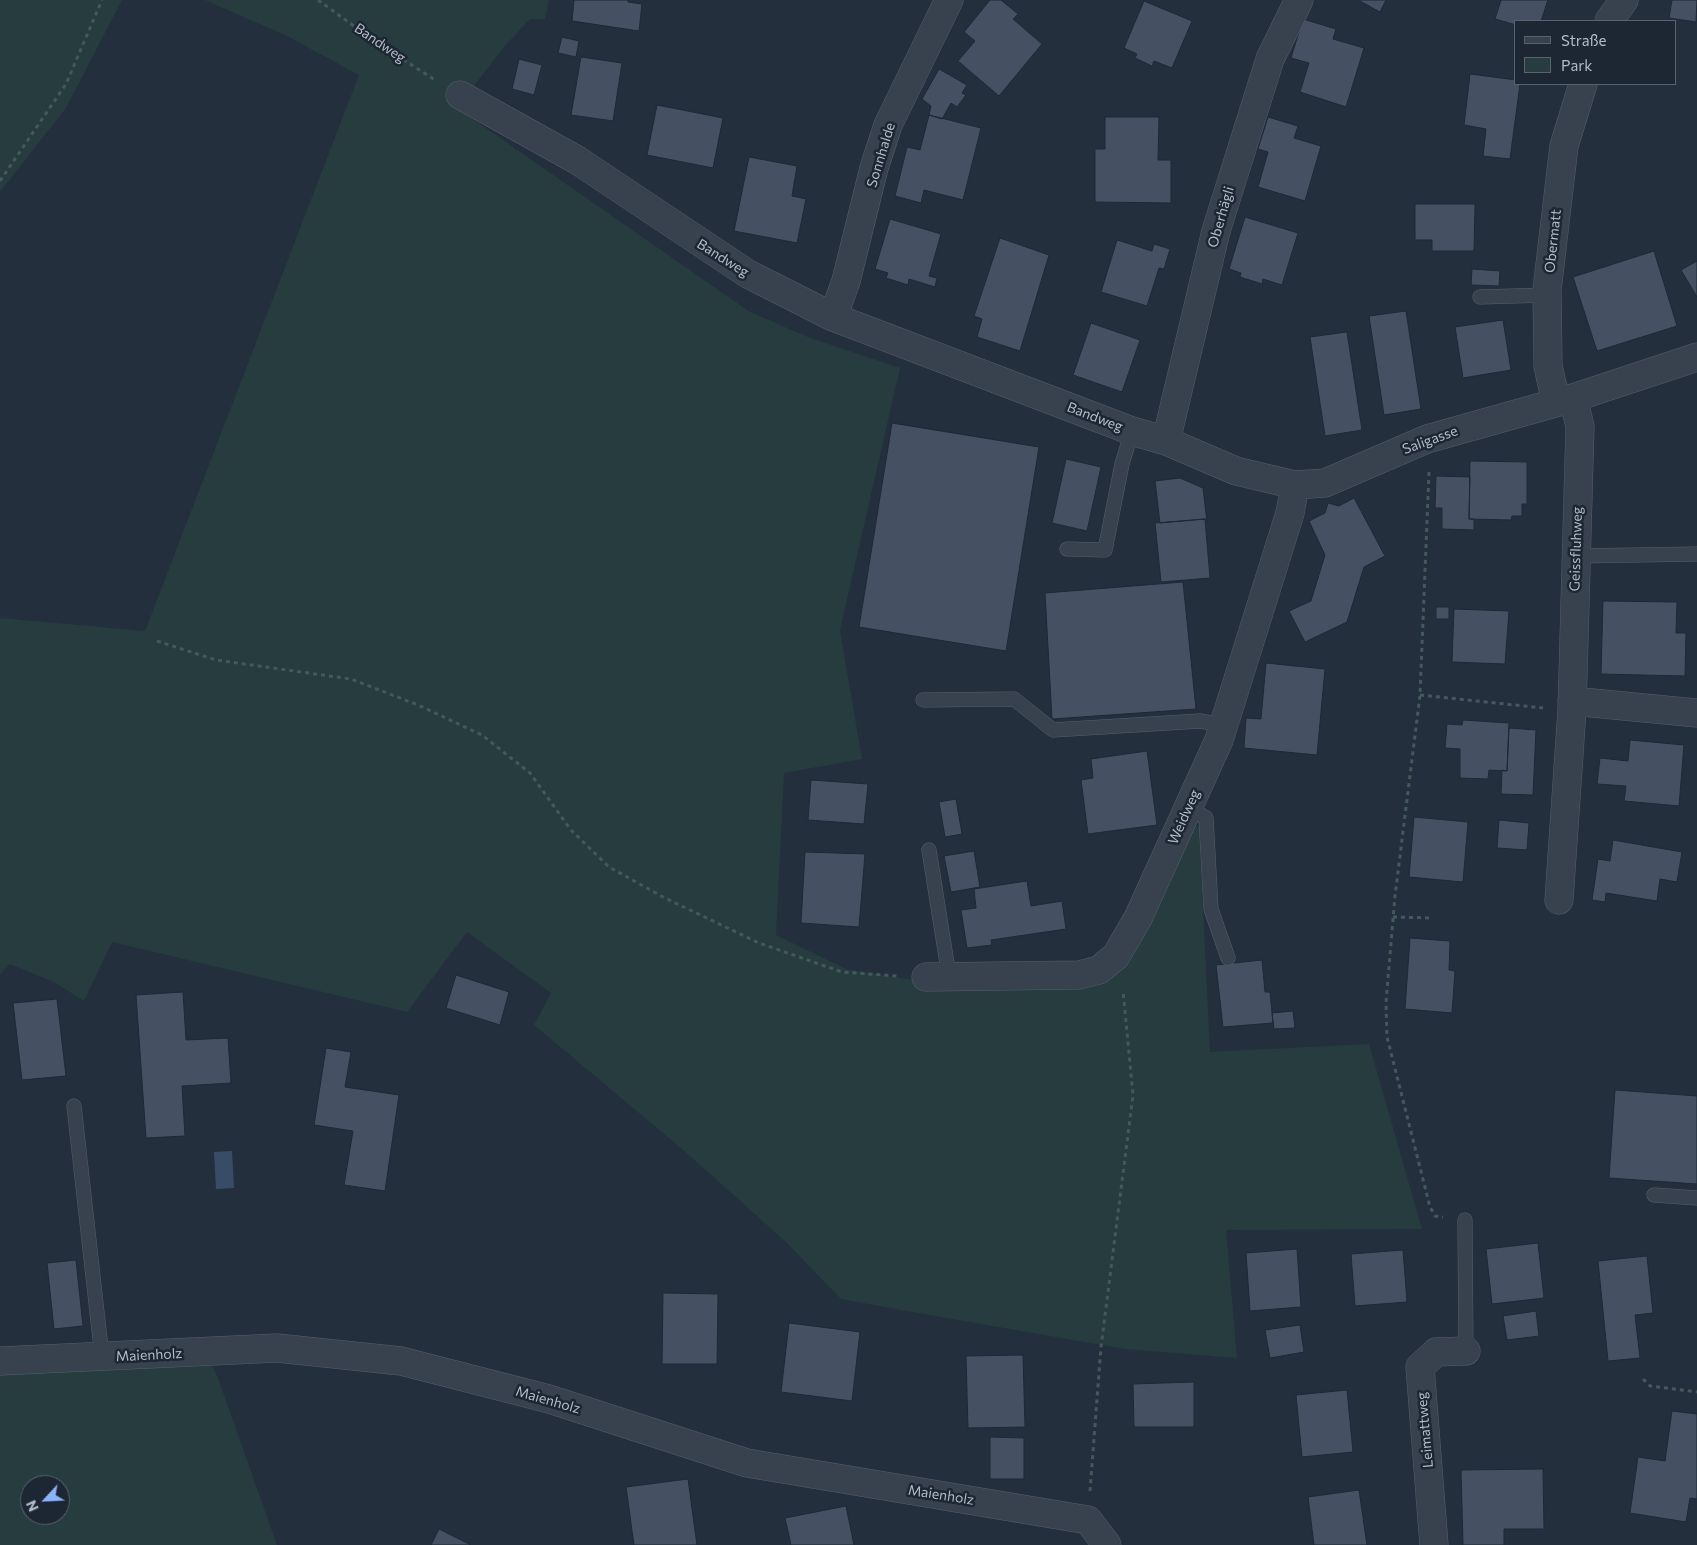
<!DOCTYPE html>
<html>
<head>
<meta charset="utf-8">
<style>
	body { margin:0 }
	#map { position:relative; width:1697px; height:1545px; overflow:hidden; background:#242f3e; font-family:Commissioner,sans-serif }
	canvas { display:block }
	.legend { position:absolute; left:1514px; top:20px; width:162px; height:65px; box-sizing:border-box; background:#1d2633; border:1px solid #59626f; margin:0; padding:6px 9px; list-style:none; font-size:15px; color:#b4bcc9 }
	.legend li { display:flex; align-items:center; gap:10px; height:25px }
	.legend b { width:25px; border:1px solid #59626f }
	.north { position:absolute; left:20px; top:1475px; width:50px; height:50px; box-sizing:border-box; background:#1d2633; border:1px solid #59626f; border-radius:50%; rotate:245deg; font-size:14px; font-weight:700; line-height:20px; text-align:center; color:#b4bcc9 }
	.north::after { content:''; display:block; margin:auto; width:18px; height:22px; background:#8ab4f8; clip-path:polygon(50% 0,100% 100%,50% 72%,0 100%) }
</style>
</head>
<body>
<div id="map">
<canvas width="1697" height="1545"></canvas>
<ul class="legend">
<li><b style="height:6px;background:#38414e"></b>Straße</li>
<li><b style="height:14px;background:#263c3f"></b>Park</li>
</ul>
<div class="north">N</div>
</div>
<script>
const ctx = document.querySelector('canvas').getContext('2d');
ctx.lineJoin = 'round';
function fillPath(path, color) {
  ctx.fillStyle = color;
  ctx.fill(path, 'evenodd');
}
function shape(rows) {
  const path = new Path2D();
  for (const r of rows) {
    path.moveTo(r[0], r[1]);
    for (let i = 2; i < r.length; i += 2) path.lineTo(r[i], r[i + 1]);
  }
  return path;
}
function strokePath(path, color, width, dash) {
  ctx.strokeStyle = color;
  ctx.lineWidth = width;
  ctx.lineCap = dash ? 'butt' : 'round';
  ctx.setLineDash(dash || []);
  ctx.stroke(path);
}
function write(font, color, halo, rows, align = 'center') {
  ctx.font = font + ' Commissioner,sans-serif';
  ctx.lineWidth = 5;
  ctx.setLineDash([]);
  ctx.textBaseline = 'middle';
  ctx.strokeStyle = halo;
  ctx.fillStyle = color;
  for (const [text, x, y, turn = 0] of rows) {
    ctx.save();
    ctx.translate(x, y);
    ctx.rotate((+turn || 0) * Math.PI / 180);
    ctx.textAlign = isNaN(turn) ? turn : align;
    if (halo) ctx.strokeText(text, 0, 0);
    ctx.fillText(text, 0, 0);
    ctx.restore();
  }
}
fillPath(shape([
	[0,0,122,0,66,108,0,192],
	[205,0,549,0,545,19,530,19,503,48,457,108,750,312,808,337,900,368,840,630,862,759,784,773,776,935,846,969,929,983,1116,956,1181,823,1199,827,1210,1052,1369,1044,1422,1229,1226,1230,1237,1358,1125,1349,912,1312,841,1299,785,1241,681,1148,534,1025,551,993,467,932,407,1012,112,942,84,1001,54,982,10,964,0,974,0,618,145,631,359,75,287,36],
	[205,1352,218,1378,277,1545,0,1545,0,1361],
	[30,1485,60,1485,60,1515,30,1515]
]), '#263c3f');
fillPath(shape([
	[232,1151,234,1188,216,1189,214,1152]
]), '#394c67');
const building = shape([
	[574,0,628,0,628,2,642,4,639,31,572,21,574,0],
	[990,0,1001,0,1018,14,1013,19,1042,44,999,96,958,61,975,41,964,32,990,0],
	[1358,0,1386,0,1380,12,1358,0],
	[1501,0,1548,0,1541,21,1516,21,1516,25,1495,19,1501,0],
	[1672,0,1697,0,1696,22,1669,18,1672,0],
	[1144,1,1192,21,1172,68,1154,61,1152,66,1135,58,1137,54,1124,48,1144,1],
	[1303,19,1336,29,1333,39,1364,48,1346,107,1300,92,1309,63,1291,58,1303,19],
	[562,37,579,41,576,57,558,53,562,37],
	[581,57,622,63,613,121,571,115,581,57],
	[519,59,542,65,534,95,512,89,519,59],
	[939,69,967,85,962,93,966,95,957,107,951,103,942,119,929,115,931,106,922,99,939,69],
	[1470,74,1516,80,1516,84,1520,84,1510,159,1483,156,1486,129,1464,125,1470,74],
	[657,105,723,118,713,168,647,155,657,105],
	[929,115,981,128,963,200,924,190,921,203,895,196,907,147,920,150,929,115],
	[1105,117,1159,117,1158,160,1171,160,1171,203,1095,202,1095,149,1105,149,1105,117],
	[1268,117,1298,126,1294,138,1321,146,1305,201,1258,187,1268,152,1258,149,1268,117],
	[749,157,797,166,792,196,806,199,797,243,734,231,749,157],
	[1415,204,1475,204,1474,251,1432,251,1432,240,1415,240,1415,204],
	[1245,217,1298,233,1282,285,1263,279,1262,284,1240,277,1241,273,1229,269,1245,217],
	[890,219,941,234,929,276,937,278,935,287,909,279,908,285,886,278,888,273,875,269,890,219],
	[1000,238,1049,255,1020,351,977,337,982,319,974,316,1000,238],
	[1117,240,1152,251,1154,244,1170,249,1164,269,1159,268,1147,306,1101,292,1117,240],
	[1654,251,1677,326,1597,351,1573,277,1654,251],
	[1697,261,1697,297,1681,270,1697,261],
	[1472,269,1500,271,1499,286,1471,285,1472,269],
	[1406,311,1421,409,1384,415,1369,316,1406,311],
	[1503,320,1511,370,1463,378,1455,327,1503,320],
	[1091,323,1140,340,1122,392,1073,375,1091,323],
	[1347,332,1362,430,1325,436,1310,337,1347,332],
	[892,423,1039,447,1006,651,859,627,892,423],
	[1066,459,1101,467,1087,531,1052,523,1066,459],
	[1470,461,1527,462,1527,504,1522,504,1522,516,1512,516,1511,520,1469,519,1470,461],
	[1436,476,1470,477,1469,519,1474,519,1474,530,1442,529,1442,508,1435,508,1436,476],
	[1180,478,1203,488,1207,522,1205,519,1160,523,1155,481,1180,478],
	[1354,498,1385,556,1364,567,1347,622,1305,642,1289,611,1311,601,1325,555,1309,521,1325,513,1328,503,1339,506,1354,498],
	[1205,519,1210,578,1161,582,1155,523,1205,519],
	[1183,582,1196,709,1052,719,1045,593,1183,582],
	[1603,601,1677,602,1676,633,1686,633,1685,676,1601,674,1603,601],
	[1436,607,1449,607,1449,619,1436,619,1436,607],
	[1454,609,1509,611,1505,664,1452,662,1454,609],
	[1266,663,1325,669,1317,755,1244,748,1246,718,1261,719,1266,663],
	[1463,720,1509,723,1507,771,1489,770,1488,779,1460,778,1460,749,1445,748,1447,724,1462,725,1463,720],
	[1509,728,1536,730,1533,795,1501,794,1502,770,1507,771,1509,728],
	[1630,740,1684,745,1679,806,1624,801,1626,786,1597,784,1600,758,1628,761,1630,740],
	[1147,751,1157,825,1088,834,1081,780,1093,778,1091,759,1147,751],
	[811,780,868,784,864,824,808,820,811,780],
	[956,799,962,834,945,837,939,802,956,799],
	[1414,817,1468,822,1463,882,1409,877,1414,817],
	[1499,820,1529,823,1527,850,1497,848,1499,820],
	[1613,840,1682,852,1677,882,1660,879,1657,901,1606,893,1605,902,1592,900,1598,859,1610,861,1613,840],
	[974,851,980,887,951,892,944,856,974,851],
	[805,852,865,854,859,927,801,923,805,852],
	[1027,881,1031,906,1062,901,1066,929,991,940,992,945,967,948,961,910,976,908,974,889,1027,881],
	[1410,938,1450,941,1449,970,1455,971,1452,1013,1405,1009,1410,938],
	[1262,960,1265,992,1270,992,1273,1023,1223,1027,1216,965,1262,960],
	[456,975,509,992,500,1025,446,1008,456,975],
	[183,992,186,1040,228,1038,231,1083,182,1086,185,1136,146,1138,136,995,183,992],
	[57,999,66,1076,22,1080,13,1003,57,999],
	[1293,1011,1295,1028,1274,1029,1272,1013,1293,1011],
	[326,1048,351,1052,345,1087,399,1095,385,1191,344,1185,353,1131,314,1125,326,1048],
	[1615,1090,1697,1096,1697,1184,1609,1178,1615,1090],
	[1538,1243,1544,1298,1492,1304,1486,1249,1538,1243],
	[1297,1249,1301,1307,1250,1311,1246,1253,1297,1249],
	[1403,1250,1407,1302,1355,1306,1351,1254,1403,1250],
	[1647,1256,1653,1313,1635,1315,1640,1358,1608,1361,1598,1261,1647,1256],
	[76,1260,83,1326,54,1329,47,1263,76,1260],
	[663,1293,718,1294,717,1364,662,1364,663,1293],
	[1536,1311,1539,1336,1507,1340,1503,1316,1536,1311],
	[789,1323,860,1332,852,1401,781,1392,789,1323],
	[1300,1325,1304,1352,1270,1358,1265,1330,1300,1325],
	[1023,1355,1025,1427,968,1428,966,1356,1023,1355],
	[1194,1382,1194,1427,1134,1427,1133,1384,1194,1382],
	[1347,1390,1353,1452,1302,1457,1296,1395,1347,1390],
	[1672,1411,1697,1414,1697,1499,1690,1498,1686,1522,1630,1513,1638,1457,1665,1461,1672,1411],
	[990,1437,1024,1438,1024,1479,990,1479,990,1437],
	[1543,1469,1544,1529,1504,1529,1504,1545,1463,1545,1461,1470,1543,1469],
	[688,1479,697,1545,634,1545,626,1487,688,1479],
	[1359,1490,1367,1545,1314,1545,1308,1497,1359,1490],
	[846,1506,854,1545,791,1545,785,1518,846,1506],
	[439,1529,471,1545,431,1545,439,1529]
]);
fillPath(building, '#455162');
strokePath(building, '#1f2835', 1);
const lane = shape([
	[1480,297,1548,295],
	[1067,549,1105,550,1122,464,1132,431],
	[1576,556,1697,554],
	[923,700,1014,699,1053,730,1200,721,1222,725],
	[1188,807,1206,818,1211,909,1228,958],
	[929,850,949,976],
	[74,1106,102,1357],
	[1654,1195,1697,1198],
	[1465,1220,1466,1351]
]);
const street = shape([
	[1609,21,1624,0],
	[460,95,577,160,748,274,833,317,1132,431,1166,441,1236,471,1295,485,1325,483,1427,439,1573,398,1697,357],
	[833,317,846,281,874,168,888,125,949,0],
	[1556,402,1548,366,1547,290,1564,146,1583,84],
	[1166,441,1216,231,1270,59,1299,0],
	[1572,701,1697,713],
	[1559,900,1572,710,1580,426,1573,398],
	[926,977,1079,975,1099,970,1116,956,1138,918,1219,740,1290,513,1295,485],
	[0,1361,277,1348,401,1361,549,1399,747,1463,1088,1520,1107,1545],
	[1434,1545,1420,1367,1436,1352,1466,1351]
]);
strokePath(lane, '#565f6c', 15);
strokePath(street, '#565f6c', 29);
strokePath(shape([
	[318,0,376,42,435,80],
	[0,181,66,84,102,0],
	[1429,472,1420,695,1395,896,1386,1002,1387,1037,1430,1207,1435,1216,1443,1217],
	[157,641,216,660,351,679,418,705,482,735,530,773,571,830,609,867,663,897,759,943,842,972,897,976],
	[1420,695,1543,708],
	[1393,917,1432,918],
	[1643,1379,1650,1386,1697,1392],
	[1090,1491,1101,1347,1133,1095,1123,990]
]), '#44595c', 3, [4, 4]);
strokePath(lane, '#38414e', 14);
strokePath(street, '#38414e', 28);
write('14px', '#b4bcc9', '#1d2633', [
	["Bandweg",380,43,34],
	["Sonnhalde",881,155,-73],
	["Oberhägli",1221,217,-74],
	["Obermatt",1553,241,-84],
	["Bandweg",723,258,32],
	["Bandweg",1095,417,21],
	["Saligasse",1430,440,-20],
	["Geissfluhweg",1576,549,-88],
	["Weidweg",1184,817,-66],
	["Maienholz",149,1355,-3],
	["Maienholz",548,1400,16],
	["Leimattweg",1425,1430,-95],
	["Maienholz",941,1495,9]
]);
</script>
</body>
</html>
